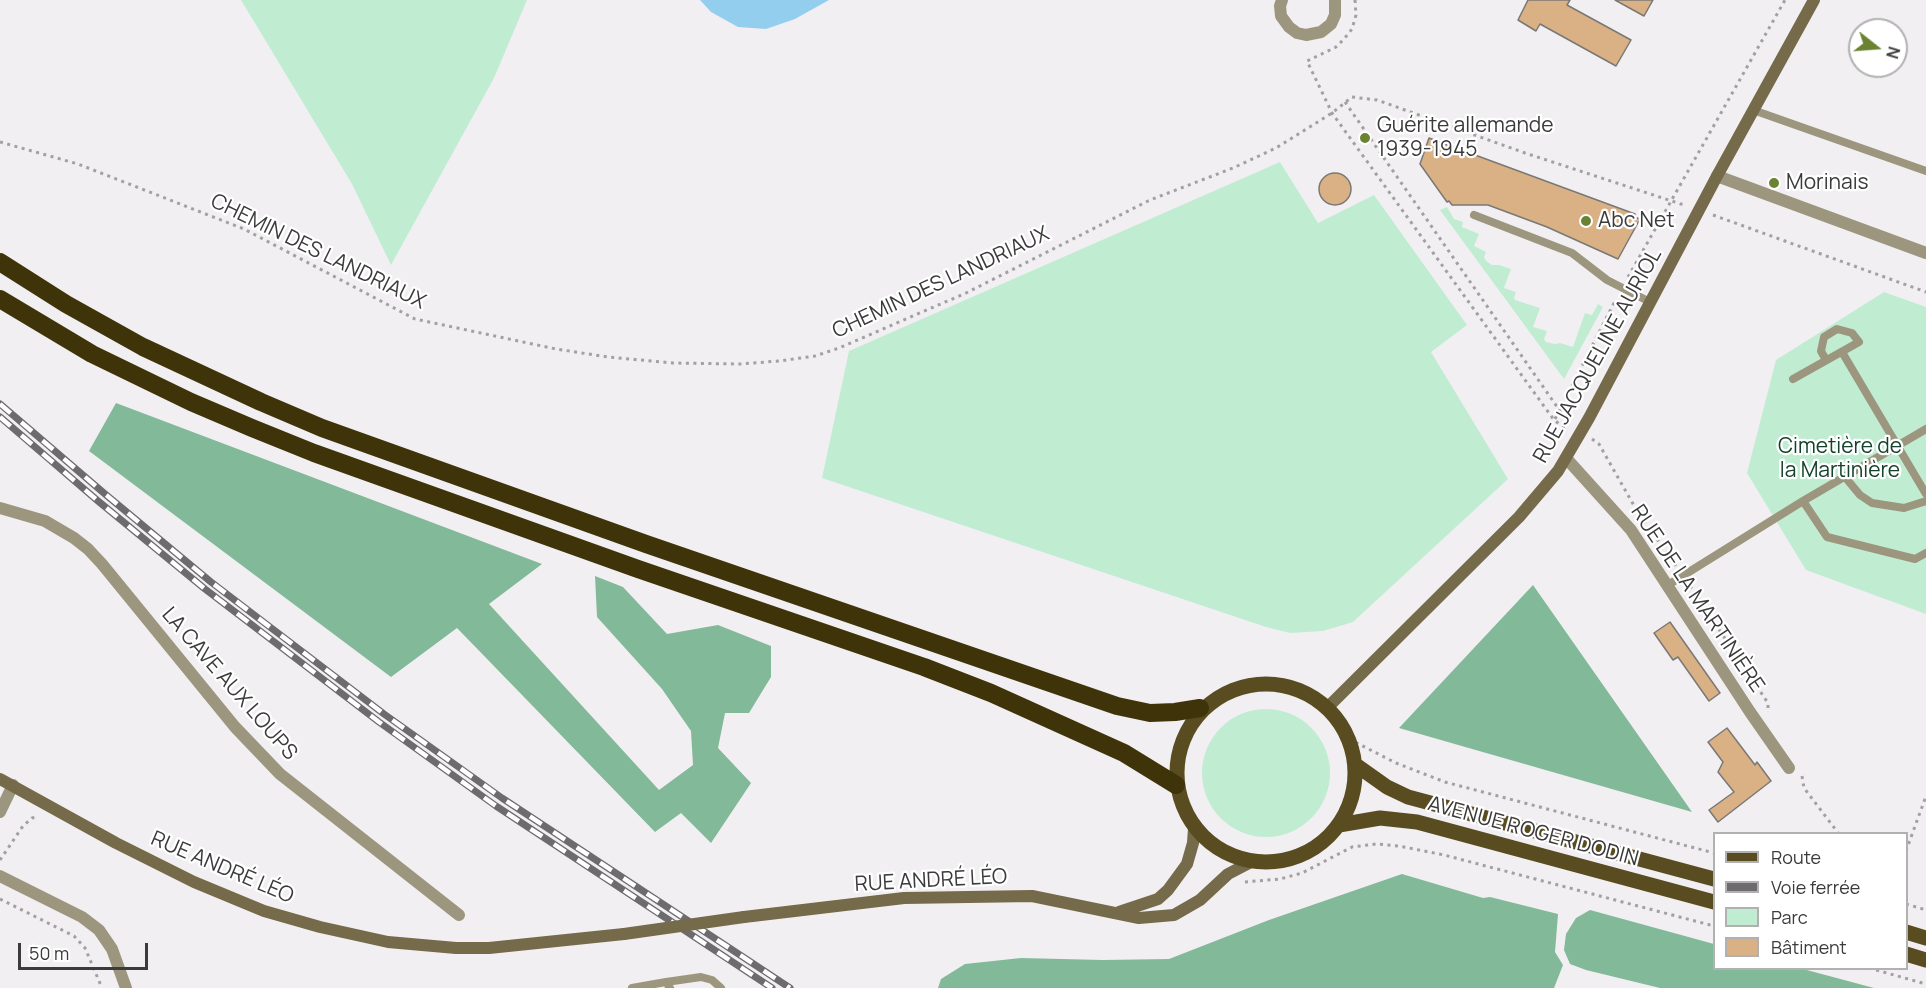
<!DOCTYPE html>
<html>
<head>
<meta charset="utf-8">
<style>
	body { margin:0 }
	#map { position:relative; width:1926px; height:988px; overflow:hidden; background:#f2eff2; font-family:Manrope,sans-serif }
	canvas { display:block }
	.legend { position:absolute; left:1713px; top:832px; width:195px; height:138px; box-sizing:border-box; background:#fff; border:2px solid #b1b1b1; margin:0; padding:8px 10px; list-style:none; font-size:18px; color:#3c3b3c }
	.legend li { display:flex; align-items:center; gap:12px; height:30px }
	.legend b { width:30px; border:2px solid #b1b1b1 }
	.north { position:absolute; left:1848px; top:18px; width:60px; height:60px; box-sizing:border-box; background:#fff; border:2px solid #b1b1b1; border-radius:50%; rotate:107deg; font-size:16px; font-weight:700; line-height:24px; text-align:center; color:#3c3b3c }
	.north::after { content:''; display:block; margin:auto; width:21px; height:27px; background:#6c8233; clip-path:polygon(50% 0,100% 100%,50% 72%,0 100%) }
	.scale { position:absolute; left:18px; top:943px; width:130px; height:27px; box-sizing:border-box; border:3px solid #3c3b3c; border-top:0; padding-left:8px; font-size:18px; line-height:21px; white-space:nowrap; color:#3c3b3c; -webkit-text-stroke:4px #fff; paint-order:stroke }
</style>
</head>
<body>
<div id="map">
<canvas width="1926" height="988"></canvas>
<ul class="legend">
<li><b style="height:8px;background:#594c21"></b>Route</li>
<li><b style="height:8px;background:#6d6b6d"></b>Voie ferrée</li>
<li><b style="height:16px;background:#c0edd2"></b>Parc</li>
<li><b style="height:16px;background:#d9b185"></b>Bâtiment</li>
</ul>
<div class="north">N</div>
<div class="scale">50 m</div>
</div>
<script>
const ctx = document.querySelector('canvas').getContext('2d');
ctx.lineJoin = 'round';
function fillPath(path, color) {
  ctx.fillStyle = color;
  ctx.fill(path, 'evenodd');
}
function shape(rows) {
  const path = new Path2D();
  for (const r of rows) {
    if (r.length === 3) {
      path.moveTo(r[0] + r[2], r[1]);
      path.arc(r[0], r[1], r[2], 0, 2 * Math.PI);
      continue;
    }
    path.moveTo(r[0], r[1]);
    for (let i = 2; i < r.length; i += 2) path.lineTo(r[i], r[i + 1]);
  }
  return path;
}
function strokePath(path, color, width, dash) {
  ctx.strokeStyle = color;
  ctx.lineWidth = width;
  ctx.lineCap = dash ? 'butt' : 'round';
  ctx.setLineDash(dash || []);
  ctx.stroke(path);
}
function write(font, color, halo, rows, align = 'center') {
  ctx.font = font + ' Manrope,sans-serif';
  ctx.lineWidth = 4.5;
  ctx.setLineDash([]);
  ctx.textBaseline = 'middle';
  ctx.strokeStyle = halo;
  ctx.fillStyle = color;
  for (const [text, x, y, turn = 0] of rows) {
    ctx.save();
    ctx.translate(x, y);
    ctx.rotate((+turn || 0) * Math.PI / 180);
    ctx.textAlign = isNaN(turn) ? turn : align;
    if (halo) ctx.strokeText(text, 0, 0);
    ctx.fillText(text, 0, 0);
    ctx.restore();
  }
}
fillPath(shape([
	[241,0,527,0,494,78,391,265,352,184],
	[1280,162,1318,223,1374,195,1467,325,1431,352,1508,479,1353,622,1323,631,1290,633,1266,627,822,478,849,351],
	[1447,207,1454,219,1463,222,1462,227,1479,234,1474,246,1486,252,1484,257,1486,261,1492,265,1499,265,1511,269,1504,288,1516,292,1514,298,1515,300,1540,308,1533,327,1547,331,1544,339,1546,342,1555,344,1560,343,1573,347,1585,313,1592,315,1598,304,1603,307,1564,379,1440,210],
	[1884,292,1926,307,1926,614,1806,570,1747,473,1776,360],
	[1266,773,64]
]), '#c0edd2');
fillPath(shape([
	[116,403,542,564,489,604,659,790,693,765,691,731,662,689,597,617,595,576,623,587,667,634,718,625,771,646,771,677,749,713,725,713,718,748,751,783,711,843,681,813,655,832,457,628,391,677,89,451],
	[1533,585,1692,812,1399,728],
	[1402,874,1483,898,1490,897,1558,914,1555,952,1563,965,1554,988,938,988,941,979,965,964,1021,958,1103,960,1169,959,1269,920],
	[1590,910,1714,944,1714,968,1803,969,1874,988,1660,988,1586,970,1570,964,1564,950,1566,934,1576,918]
]), '#82b999');
fillPath(shape([
	[700,0,829,0,795,19,766,29,738,27,711,12]
]), '#94ceee');
const building = shape([
	[1528,0,1570,0,1567,5,1631,40,1616,66,1540,24,1536,31,1518,20,1528,0],
	[1615,0,1653,0,1644,16,1615,0],
	[1429,138,1635,214,1634,217,1640,219,1618,259,1547,227,1488,205,1452,205,1449,201,1447,202,1420,164,1429,138],
	[1335,189,16],
	[1670,622,1720,693,1709,701,1678,657,1673,660,1654,633,1670,622],
	[1727,728,1755,765,1757,762,1771,781,1718,822,1709,810,1734,792,1718,772,1723,762,1708,742,1727,728]
]);
fillPath(building, '#d9b185');
strokePath(building, '#7a7875', 1.5);
strokePath(shape([
	[1355,0,1356,15,1352,29,1344,39,1336,47,1307,61,1332,113,1554,420,1562,426,1568,427],
	[1345,102,1569,424],
	[0,142,78,164,244,229,415,319,556,349,608,357,673,363,740,364,779,361,815,356,839,348,966,293,1150,200,1233,168,1276,148,1332,113,1352,97,1377,100,1525,153,1684,205],
	[1713,215,1926,292],
	[1628,277,1785,0],
	[1555,419,1616,299],
	[1592,439,1599,444,1637,511,1676,566],
	[1690,586,1768,703,1768,712],
	[1349,739,1396,763,1445,782,1714,853],
	[1802,776,1804,788,1839,834],
	[1906,851,1926,796],
	[0,860,23,826,32,818,37,817],
	[1245,882,1280,879,1302,873,1352,847,1376,844,1399,846,1444,855,1714,926],
	[0,899,74,936,85,948,102,988],
	[1906,904,1926,910],
	[1869,968,1926,984]
]), '#a2a0a2', 3, [3, 4.5]);
strokePath(shape([
	[1753,110,1926,171],
	[1474,215,1572,253,1607,280,1650,302],
	[1842,352,1926,494],
	[1793,379,1859,342,1852,333,1837,329,1824,337,1821,351,1826,360],
	[1926,429,1803,501,1827,537,1915,559,1926,553],
	[1845,477,1860,495,1872,503,1904,508,1926,501],
	[1668,585,1803,501],
	[666,982,701,977,712,980,721,988],
	[632,988,666,982,670,988]
]), '#9d967f', 8);
strokePath(shape([
	[1282,0,1280,6,1281,16,1289,27,1297,33,1306,35,1321,32,1331,24,1335,15,1335,0],
	[1717,176,1926,253],
	[1566,458,1631,530,1750,712,1789,768],
	[0,508,45,521,74,538,88,549,102,564,235,727,280,774,459,915],
	[0,812,13,785],
	[0,876,82,917,99,930,112,949,126,988]
]), '#9d967f', 12);
strokePath(shape([
	[1326,709,1519,517,1558,471,1589,418,1717,176,1814,0],
	[0,779,116,843,194,882,264,911,320,927,388,942,456,948,489,948,624,934],
	[1119,912,1158,899,1168,890,1187,864,1193,843,1194,828],
	[744,917,904,898,1032,896,1139,918,1174,915,1200,900,1228,874,1253,861]
]), '#756a49', 12);
strokePath(shape([
	[1266,773,89],
	[1356,765,1387,787,1408,797,1714,879],
	[1339,825,1380,818,1417,822,1714,902],
	[1906,932,1926,938],
	[1906,954,1926,960]
]), '#594c21', 15);
strokePath(shape([
	[0,262,66,304,143,347,261,402,322,428,646,544,1117,706,1150,713,1175,712,1200,708],
	[0,299,92,354,191,402,252,428,314,453,638,569,924,667,991,693,1124,753,1176,785]
]), '#3f3309', 18);
const rail = shape([
	[0,404,105,494,211,582,384,714,502,798,790,988],
	[0,417,98,501,205,589,379,722,496,806,772,988]
]);
strokePath(rail, '#6d6b6d', 7);
strokePath(rail, '#fff', 4.5, [14]);
strokePath(shape([
	[624,934,744,917]
]), '#756a49', 12);
for (const [x, y, r, color] of [
	[1365,138,6,"#6c8233"],
	[1774,183,6,"#6c8233"],
	[1586,221,6,"#6c8233"]
]) {
  const dot = new Path2D();
  dot.arc(x, y, r, 0, 2 * Math.PI);
  ctx.fillStyle = color;
  ctx.fill(dot);
  strokePath(dot, '#fff', 2);
}
write('21px', '#3c3b3c', '#fff', [
	["Guérite allemande",1377,126],
	["1939-1945",1377,150],
	["Morinais",1786,183],
	["Abc Net",1598,221]
], 'left');
write('21px', '#3c3b3c', '#fff', [
	["CHEMIN DES LANDRIAUX",318,252,26],
	["CHEMIN DES LANDRIAUX",941,283,-25],
	["RUE JACQUELINE AURIOL",1598,356,-61],
	["RUE DE LA MARTINIÈRE",1697,599,56],
	["LA CAVE AUX LOUPS",229,684,49],
	["AVENUE ROGER DODIN",1533,832,15],
	["RUE ANDRÉ LÉO",222,868,23],
	["RUE ANDRÉ LÉO",931,881,-3]
]);
write('21px', '#15422c', '#fff', [
	["Cimetière de",1840,447],
	["la Martinière",1840,471]
]);
</script>
</body>
</html>
